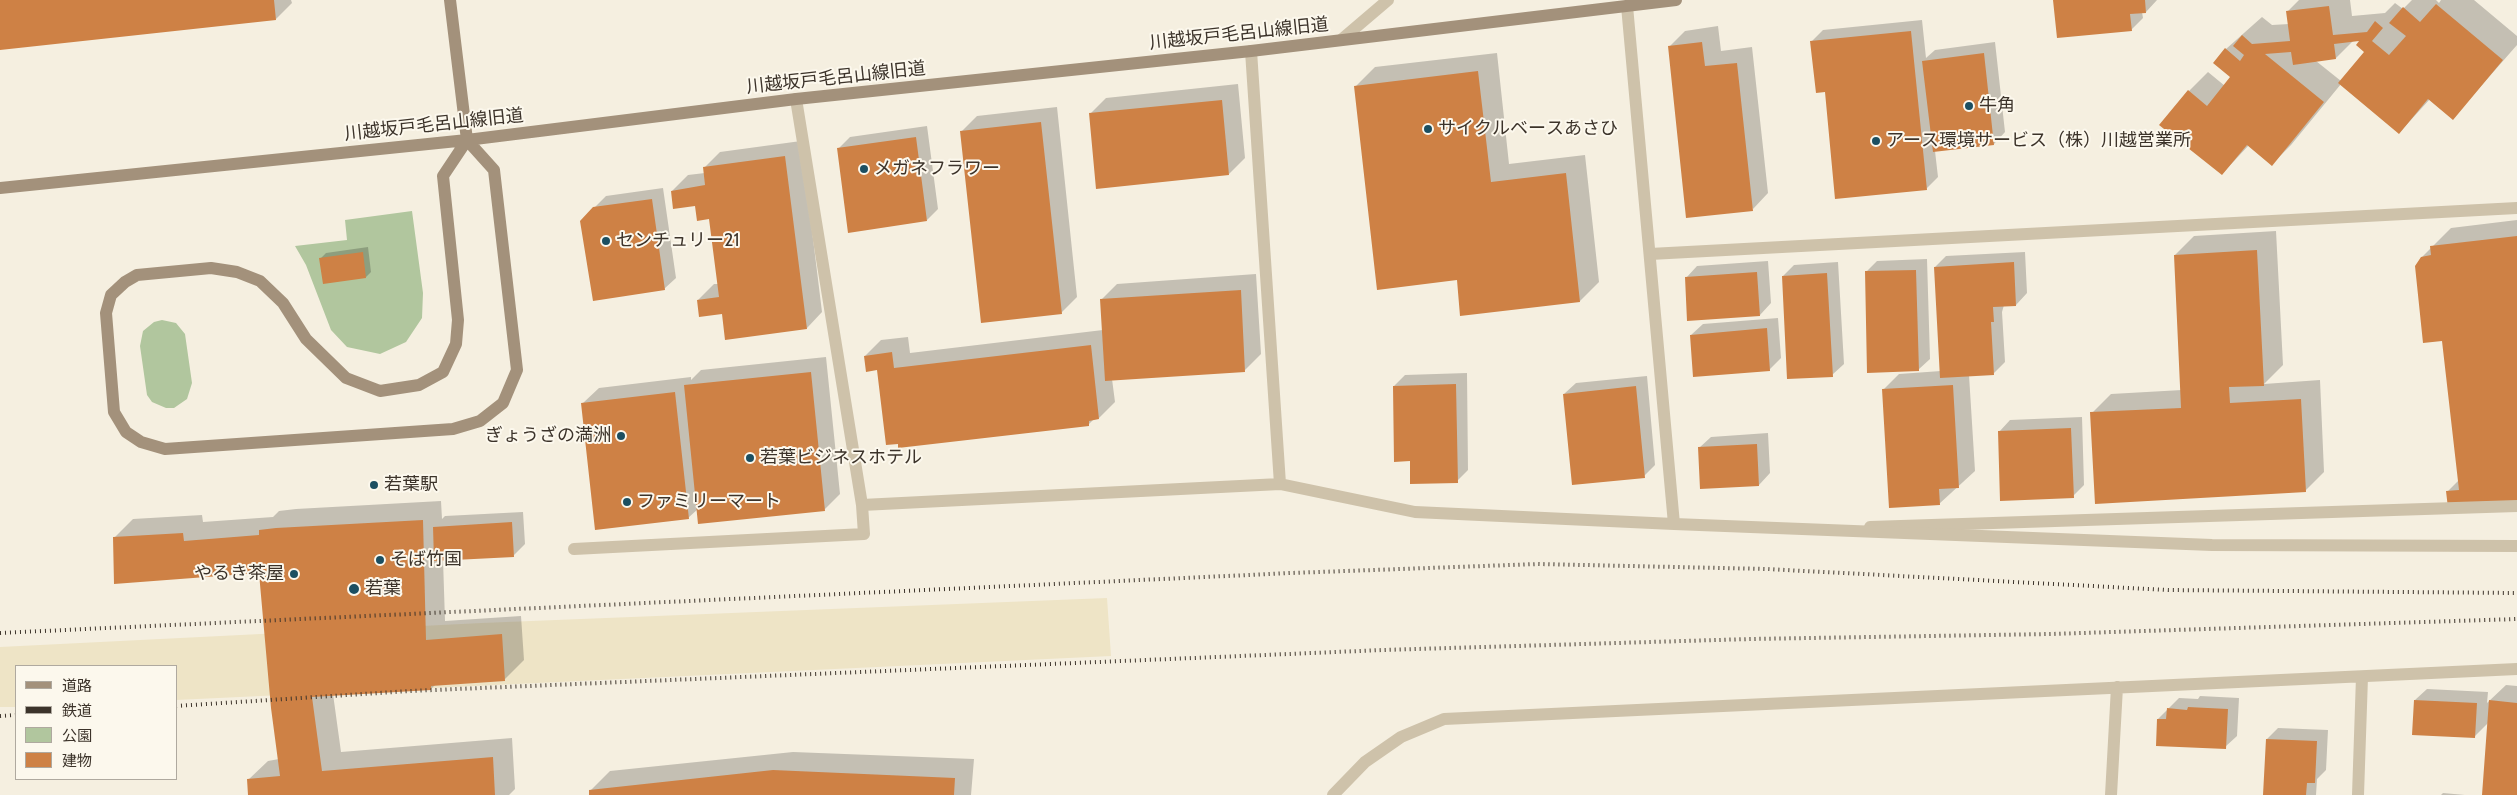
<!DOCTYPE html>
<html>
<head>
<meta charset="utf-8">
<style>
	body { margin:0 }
	#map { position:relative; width:2517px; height:795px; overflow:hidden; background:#f5efe0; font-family:Cabin,"Noto Sans JP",sans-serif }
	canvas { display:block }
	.legend { position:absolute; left:15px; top:665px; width:162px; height:115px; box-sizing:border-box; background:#fcf8ed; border:1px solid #afa99f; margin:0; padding:6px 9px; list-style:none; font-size:15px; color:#3c332a }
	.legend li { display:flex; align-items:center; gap:10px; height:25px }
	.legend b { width:25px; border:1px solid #afa99f }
</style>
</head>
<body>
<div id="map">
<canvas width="2517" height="795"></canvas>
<ul class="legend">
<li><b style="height:6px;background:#a3917b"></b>道路</li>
<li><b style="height:6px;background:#3c332a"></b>鉄道</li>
<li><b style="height:14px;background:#b1c69e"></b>公園</li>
<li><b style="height:14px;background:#ce8145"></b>建物</li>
</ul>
</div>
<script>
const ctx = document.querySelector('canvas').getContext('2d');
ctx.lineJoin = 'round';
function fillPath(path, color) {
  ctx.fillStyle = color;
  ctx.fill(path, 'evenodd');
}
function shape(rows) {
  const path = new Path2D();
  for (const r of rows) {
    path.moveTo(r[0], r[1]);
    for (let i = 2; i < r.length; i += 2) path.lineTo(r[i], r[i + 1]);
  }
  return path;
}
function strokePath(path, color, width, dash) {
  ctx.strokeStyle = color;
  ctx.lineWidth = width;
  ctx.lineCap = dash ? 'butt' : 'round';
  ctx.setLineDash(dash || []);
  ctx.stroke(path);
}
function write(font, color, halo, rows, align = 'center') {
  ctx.font = font + ' Cabin,"Noto Sans JP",sans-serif';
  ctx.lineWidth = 4;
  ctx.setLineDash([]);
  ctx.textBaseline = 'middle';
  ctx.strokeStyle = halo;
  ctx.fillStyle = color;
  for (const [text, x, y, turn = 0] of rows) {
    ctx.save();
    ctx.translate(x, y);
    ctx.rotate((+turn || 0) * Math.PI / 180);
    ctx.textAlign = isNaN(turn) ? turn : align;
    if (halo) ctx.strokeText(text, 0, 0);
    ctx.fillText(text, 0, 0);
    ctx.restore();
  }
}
fillPath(shape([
	[412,211,423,293,422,318,406,342,380,354,347,347,331,330,306,265,295,246,347,240,345,220],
	[162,320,176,323,185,334,192,383,187,399,174,408,166,408,152,402,147,395,140,346,143,331,154,322]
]), '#b1c69e');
fillPath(shape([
	[1107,598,1111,656,176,700,176,666,16,666,16,707,0,707,0,647,481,623]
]), '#eee4c6');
fillPath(shape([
	[0,0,291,0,292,3,276,19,0,49],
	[2054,0,2157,0,2146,12,2142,12,2143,18,2131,30],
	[2299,0,2350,0,2352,16,2385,13,2395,3,2403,9,2412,0,2436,0,2439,3,2441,0,2474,0,2517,36,2517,45,2453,118,2430,99,2399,133,2341,84,2291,145,2272,164,2249,145,2222,174,2189,91,2208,72,2225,86,2232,77,2226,49,2262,17,2272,25,2289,24,2287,12],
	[2361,39,2365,52,2341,81,2316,61,2336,58,2354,40],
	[1922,20,1926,58,1935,50,1995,42,2005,132,1994,144,1935,151,1938,177,1926,189,1826,90,1811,42,1823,30],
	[1718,26,1721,51,1752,47,1768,193,1753,209,1669,47,1685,31],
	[1497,53,1509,164,1585,155,1599,282,1580,301,1458,279,1356,86,1375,67],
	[1238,84,1245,158,1229,174,1090,114,1106,98],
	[1057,107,1077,297,1061,313,961,132,977,116],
	[927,126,938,209,927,220,839,148,850,137],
	[801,141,822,312,807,328,723,312,698,300,714,284,719,284,710,218,696,205,672,191,688,175,705,173,704,168,720,152],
	[663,188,676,278,664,289,594,208,606,196],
	[2517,220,2517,503,2447,492,2459,480,2443,340,2422,257,2451,228],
	[2276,231,2283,365,2264,384,2320,380,2324,472,2305,491,2092,413,2111,394,2182,390,2175,255,2194,236],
	[368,247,371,272,366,277,320,259,326,253],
	[2025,252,2027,293,2016,305,2004,305,2002,312,2005,362,1993,374,1969,375,1975,471,1939,504,1883,390,1899,374,1941,371,1935,267,1946,256],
	[1927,259,1930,359,1918,370,1866,272,1877,261],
	[1768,261,1771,303,1760,315,1686,278,1697,266],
	[1838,262,1844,364,1832,375,1783,276,1794,265],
	[1256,274,1261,354,1245,370,1112,379,1115,402,1099,418,1094,419,1088,425,879,369,865,356,881,340,908,337,910,353,1103,330,1101,300,1117,284],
	[1778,318,1781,358,1769,370,1691,335,1703,324],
	[826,357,840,494,824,510,698,509,688,518,583,403,599,388,691,377,691,380,701,370],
	[1467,373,1468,470,1457,481,1412,460,1394,386,1405,375],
	[1647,376,1655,465,1644,476,1564,394,1576,383],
	[2082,417,2084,485,2073,496,1999,432,2010,420],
	[1768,433,1770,473,1759,485,1699,448,1711,437],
	[441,501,442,519,445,516,523,512,525,544,513,556,443,559,445,621,521,616,524,660,505,679,435,685,431,689,333,694,341,752,512,738,515,789,509,795,249,795,248,780,268,761,279,759,260,572,114,538,133,519,202,515,203,522,273,517,279,511,296,509],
	[2506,685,2517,686,2517,795,2483,795,2488,723,2475,736,2415,700,2427,689,2488,692,2487,703],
	[2200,696,2239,698,2237,736,2225,747,2158,719,2179,698,2198,699],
	[2278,728,2328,730,2326,770,2317,779,2316,795,2264,795,2267,739],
	[793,752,974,759,971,795,590,795,590,791,610,771],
	[2443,793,2465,795,2441,795]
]), '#0003');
fillPath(shape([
	[0,0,274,0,276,20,0,50],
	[2053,0,2145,0,2146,13,2130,14,2132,31,2057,38],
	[2436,4,2503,60,2453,120,2428,99,2399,134,2338,83,2364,52,2356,45,2359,41,2334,44,2336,59,2293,65,2291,52,2265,54,2324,102,2272,166,2247,145,2222,175,2159,125,2188,90,2207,106,2230,77,2213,63,2225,48,2240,61,2244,55,2233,46,2242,35,2252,44,2290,41,2286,11,2329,6,2333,35,2367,32,2375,21,2383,28,2372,41,2389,55,2406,36,2389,23,2403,7,2420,22],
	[1911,31,1927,190,1835,199,1825,92,1816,93,1810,41],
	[1702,42,1705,66,1737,63,1753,211,1686,218,1668,46],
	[1984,53,1994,145,1933,152,1922,61],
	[1478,71,1491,182,1566,173,1580,302,1460,316,1457,280,1377,290,1354,86],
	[1222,100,1229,175,1096,189,1089,113],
	[1041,122,1062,314,981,323,960,131],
	[916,137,927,221,848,233,837,148],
	[785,156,807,329,725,340,722,314,699,317,697,300,719,297,709,219,697,221,695,206,673,209,671,191,705,185,703,167],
	[652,199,665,290,593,301,580,221,593,207],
	[2517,236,2517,504,2448,508,2446,491,2459,490,2442,341,2423,343,2415,266,2421,257,2431,255,2430,246],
	[2257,250,2264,386,2229,387,2230,403,2301,399,2306,492,2095,504,2090,412,2181,408,2174,255],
	[363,252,366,278,323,284,319,258],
	[2014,262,2016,306,1993,307,1994,322,1991,322,1994,375,1940,378,1934,267],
	[1916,270,1919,371,1867,373,1865,271],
	[1757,272,1760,316,1687,321,1685,277],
	[1827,273,1833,377,1787,379,1782,276],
	[1241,290,1245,372,1105,381,1100,299],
	[1767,328,1770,371,1693,377,1690,335],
	[1091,345,1099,419,1089,421,1089,426,898,448,898,444,886,445,877,370,866,372,864,356,892,352,894,368],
	[811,372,825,511,698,524,684,385],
	[1456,384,1458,483,1410,484,1410,461,1394,462,1393,386],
	[1953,385,1959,488,1939,489,1940,505,1889,508,1882,389],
	[1636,386,1645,478,1572,485,1563,394],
	[675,392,689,519,595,530,581,403],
	[2071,428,2074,498,2000,501,1998,431],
	[1757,444,1759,486,1700,489,1698,447],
	[423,520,426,640,502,634,505,681,431,686,431,690,312,697,322,771,493,757,495,795,248,795,247,779,280,776,271,708,259,573,114,584,113,537,183,533,184,541,259,535,259,530,276,528],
	[512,522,514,557,434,561,433,527],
	[2414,700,2477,703,2475,738,2412,735],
	[2489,700,2517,703,2517,795,2482,795],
	[2188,707,2228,709,2226,749,2156,746,2157,719,2166,719,2167,708,2187,710],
	[2266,739,2317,741,2315,783,2307,783,2306,795,2263,795],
	[773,770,955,778,954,795,589,795,589,790]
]), '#ce8145');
strokePath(shape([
	[1341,40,1388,0],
	[1870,527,2517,506]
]), '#cec2aa', 12);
strokePath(shape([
	[1627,6,1674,524],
	[1251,51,1280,484],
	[796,99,862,505,1280,484,1415,512,1674,524,2212,545,2517,546],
	[1650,254,2517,208],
	[574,549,864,534,862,505],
	[1333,795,1365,762,1401,737,1444,719,2517,669],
	[2111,795,2117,687],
	[2358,795,2362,677]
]), '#cec2aa', 12);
strokePath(shape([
	[450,0,467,140,494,170,517,370,503,403,480,421,453,429,165,449,141,442,126,432,114,412,106,313,111,295,125,282,137,275,211,268,237,272,260,281,283,303,306,339,346,378,380,391,419,385,443,372,456,344,458,320,443,176,467,140],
	[0,188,467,140,796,99,1251,51,1676,0]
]), '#a3917b', 12);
strokePath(shape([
	[0,633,1291,573,1538,564,1767,569,2168,590,2517,593],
	[176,706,410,691,1383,650,1750,639,2051,634,2517,619],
	[0,716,16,715]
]), '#3c332a', 4, [1, 4]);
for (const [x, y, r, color] of [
	[1969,106,5,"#1c4f61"],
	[1428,129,5,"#1c4f61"],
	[1876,141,5,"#1c4f61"],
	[864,169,5,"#1c4f61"],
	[606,241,5,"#1c4f61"],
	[621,436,5,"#1c4f61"],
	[750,458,5,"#1c4f61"],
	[374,485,5,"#1c4f61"],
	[627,502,5,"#1c4f61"],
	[380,560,5,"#1c4f61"],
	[294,574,5,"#1c4f61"],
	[354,589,6,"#1c4f61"]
]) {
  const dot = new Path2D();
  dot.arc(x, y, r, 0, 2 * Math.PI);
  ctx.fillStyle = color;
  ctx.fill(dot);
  strokePath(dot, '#fcf8ed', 2);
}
write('18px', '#3c332a', '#fcf8ed', [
	["川越坂戸毛呂山線旧道",1239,34,-6],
	["川越坂戸毛呂山線旧道",836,78,-6],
	["川越坂戸毛呂山線旧道",434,125,-6]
]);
write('18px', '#3c332a', '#fcf8ed', [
	["牛角",1979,106],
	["サイクルベースあさひ",1438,129],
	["アース環境サービス（株）川越営業所",1886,141],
	["メガネフラワー",874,169],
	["センチュリー21",616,241],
	["ぎょうざの満洲",611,436,"right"],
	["若葉ビジネスホテル",760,458],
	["若葉駅",384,485],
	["ファミリーマート",637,502],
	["そば竹国",390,560],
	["やるき茶屋",284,574,"right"],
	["若葉",365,589]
], 'left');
</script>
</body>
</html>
